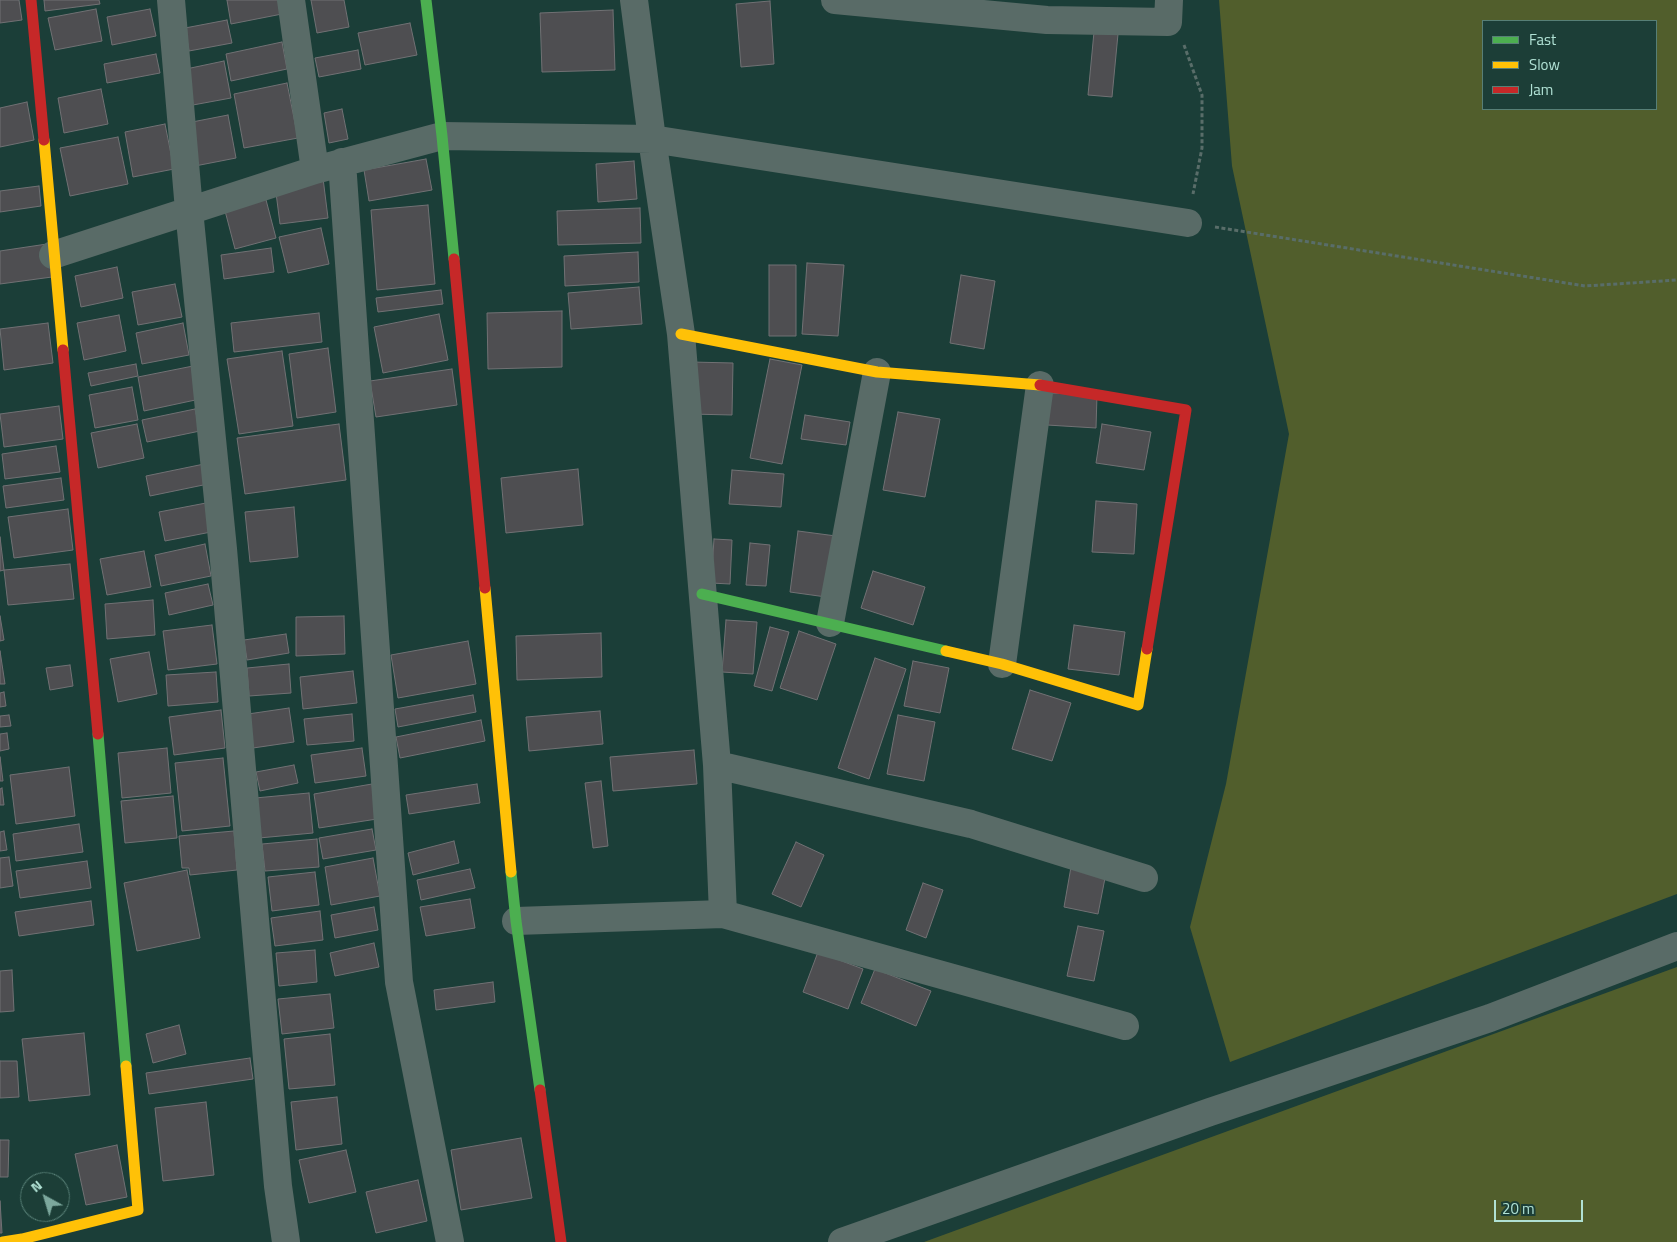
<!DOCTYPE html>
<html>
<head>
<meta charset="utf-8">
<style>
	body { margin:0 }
	#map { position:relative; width:1677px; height:1242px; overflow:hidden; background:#1b3e38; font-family:"Titillium Web",sans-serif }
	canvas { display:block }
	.legend { position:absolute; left:1482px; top:20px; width:175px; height:90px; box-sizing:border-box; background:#1c3e37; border:1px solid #577f76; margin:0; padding:6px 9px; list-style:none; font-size:15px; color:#b0e1d4 }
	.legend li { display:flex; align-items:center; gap:10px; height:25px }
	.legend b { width:25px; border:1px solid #577f76 }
	.north { position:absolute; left:20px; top:1172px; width:50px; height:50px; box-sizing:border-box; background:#1c3e37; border:1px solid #577f76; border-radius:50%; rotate:321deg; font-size:14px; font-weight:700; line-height:20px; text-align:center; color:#b0e1d4 }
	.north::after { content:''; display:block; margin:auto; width:18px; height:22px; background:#7ca89d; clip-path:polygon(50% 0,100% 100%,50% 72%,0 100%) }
	.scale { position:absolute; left:1494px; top:1200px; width:89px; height:22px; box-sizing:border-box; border:2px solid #b0e1d4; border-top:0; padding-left:6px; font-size:15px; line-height:18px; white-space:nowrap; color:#b0e1d4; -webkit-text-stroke:4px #1c3e37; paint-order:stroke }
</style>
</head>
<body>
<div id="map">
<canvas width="1677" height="1242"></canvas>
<ul class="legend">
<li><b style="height:6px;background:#4caf50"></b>Fast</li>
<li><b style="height:6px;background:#ffc107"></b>Slow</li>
<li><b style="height:6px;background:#c62828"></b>Jam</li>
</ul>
<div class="north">N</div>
<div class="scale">20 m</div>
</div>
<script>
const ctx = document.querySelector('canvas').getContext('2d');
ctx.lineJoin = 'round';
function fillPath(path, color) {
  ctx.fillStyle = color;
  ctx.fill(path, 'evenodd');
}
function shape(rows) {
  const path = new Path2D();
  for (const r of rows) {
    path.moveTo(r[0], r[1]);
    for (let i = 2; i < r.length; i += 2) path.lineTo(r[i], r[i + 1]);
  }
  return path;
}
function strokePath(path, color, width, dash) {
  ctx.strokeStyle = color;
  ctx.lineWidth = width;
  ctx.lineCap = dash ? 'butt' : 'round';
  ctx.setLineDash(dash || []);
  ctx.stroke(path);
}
fillPath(shape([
	[1219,0,1677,0,1677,894,1230,1062,1190,927,1226,784,1289,434,1232,166],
	[1483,21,1656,21,1656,109,1483,109],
	[1677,967,1677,1242,924,1242]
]), '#515e2c');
const building = shape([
	[0,0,19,0,22,20,0,23,0,0],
	[44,0,99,0,100,4,45,11,44,0],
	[227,0,279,0,282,14,231,24,227,0],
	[311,0,344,0,349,27,317,33,311,0],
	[770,1,774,64,741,67,736,4,770,1],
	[96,9,102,41,55,50,48,18,96,9],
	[150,9,156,36,112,45,107,17,150,9],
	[613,10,615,70,542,72,540,13,613,10],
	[227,20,232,43,189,51,185,28,227,20],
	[410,23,417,55,365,65,358,33,410,23],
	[1094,32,1118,34,1112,97,1088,95,1094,32],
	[282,42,287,69,231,81,226,54,282,42],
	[358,50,361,69,319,77,315,58,358,50],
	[156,54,160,73,107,83,104,64,156,54],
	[224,61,231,98,193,105,186,69,224,61],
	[287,83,298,138,244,148,234,94,287,83],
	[101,89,108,124,64,133,58,98,101,89],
	[27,102,34,140,0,147,0,108,27,102],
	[342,109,348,139,329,143,324,113,342,109],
	[228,115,236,158,195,166,187,123,228,115],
	[165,124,174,169,133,177,125,132,165,124],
	[118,137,128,184,70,196,60,148,118,137],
	[426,159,432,190,369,201,364,170,426,159],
	[634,161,637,199,598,202,596,164,634,161],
	[323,178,328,218,280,224,275,185,323,178],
	[39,186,41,206,0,212,0,191,39,186],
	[265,196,276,238,235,249,224,207,265,196],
	[428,205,435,284,377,290,371,210,428,205],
	[640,208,641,243,558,245,557,211,640,208],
	[321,228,329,264,288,273,279,237,321,228],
	[47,244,52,277,0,284,0,251,47,244],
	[271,248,274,272,224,279,221,255,271,248],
	[638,252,639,282,565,286,564,256,638,252],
	[807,263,844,265,838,336,802,334,807,263],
	[769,265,796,265,796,336,769,336,769,265],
	[117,267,123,298,81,307,75,276,117,267],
	[961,275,995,281,984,349,950,343,961,275],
	[175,284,182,317,138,325,132,292,175,284],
	[639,287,642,324,571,329,568,293,639,287],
	[441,290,443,304,378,312,376,298,441,290],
	[562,311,562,367,488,369,487,313,562,311],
	[319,313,322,342,234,352,231,323,319,313],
	[439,314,448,360,383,373,374,327,439,314],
	[119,315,126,351,84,360,77,323,119,315],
	[48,323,53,363,4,370,0,329,48,323],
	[183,323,189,355,142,364,136,333,183,323],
	[328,348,336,412,297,418,289,354,328,348],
	[282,351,293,426,239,434,227,359,282,351],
	[770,359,802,365,782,464,750,458,770,359],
	[691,362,733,363,732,415,690,414,691,362],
	[136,364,138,376,91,386,88,373,136,364],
	[193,366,200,399,144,411,138,377,193,366],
	[452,369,457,405,376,417,370,381,452,369],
	[132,387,138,420,95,428,89,395,132,387],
	[1049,393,1097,395,1096,428,1047,425,1049,393],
	[59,406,63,439,4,447,0,414,59,406],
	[195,409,200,431,147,442,142,420,195,409],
	[898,412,940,419,925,497,883,490,898,412],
	[805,415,850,422,846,445,801,439,805,415],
	[137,424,144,458,98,468,91,433,137,424],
	[339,424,346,480,245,494,237,438,339,424],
	[1102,424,1151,432,1144,470,1096,463,1102,424],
	[56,446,60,472,5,479,2,454,56,446],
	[209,463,213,483,150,496,146,476,209,463],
	[578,469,583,525,506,533,501,478,578,469],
	[732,470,784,474,781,507,729,504,732,470],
	[61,478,64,500,6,508,3,486,61,478],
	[1096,501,1137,504,1134,554,1092,552,1096,501],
	[206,503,211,532,165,541,159,512,206,503],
	[294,507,298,557,250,562,245,512,294,507],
	[68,509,73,550,14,558,8,517,68,509],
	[798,531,836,536,826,597,790,592,798,531],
	[0,537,4,570,0,571,0,537],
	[714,539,732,540,730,584,711,583,714,539],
	[750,543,770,545,766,586,746,585,750,543],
	[205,544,211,576,161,586,155,555,205,544],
	[144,551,151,587,107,595,100,559,144,551],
	[70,564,74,599,8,605,4,570,70,564],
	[873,571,925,587,913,625,861,608,873,571],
	[208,584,213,605,169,615,165,593,208,584],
	[153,600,155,635,107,639,105,604,153,600],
	[0,616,4,640,0,641,0,616],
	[344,616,345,654,296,656,296,617,344,616],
	[726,620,757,622,753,674,722,672,726,620],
	[212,625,217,664,168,670,163,631,212,625],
	[1074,625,1125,632,1119,675,1068,669,1074,625],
	[770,627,789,632,772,691,754,686,770,627],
	[799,631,836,644,817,700,780,688,799,631],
	[601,633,602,677,517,680,516,636,601,633],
	[286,634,289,653,247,660,244,640,286,634],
	[468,641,476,684,398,698,391,655,468,641],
	[0,651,5,684,0,684,0,651],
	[149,652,157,694,118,702,110,659,149,652],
	[875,658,906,669,869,779,838,768,875,658],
	[913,661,949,668,940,713,904,706,913,661],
	[289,664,291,693,249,696,247,668,289,664],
	[70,665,73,686,50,690,46,668,70,665],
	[353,671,357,703,303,709,300,677,353,671],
	[216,672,218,702,168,706,166,675,216,672],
	[1030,690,1071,703,1052,761,1012,749,1030,690],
	[4,692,6,706,0,707,0,693,4,692],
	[473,695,476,712,398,727,395,709,473,695],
	[289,708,294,742,253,748,248,714,289,708],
	[221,710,225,748,174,755,169,717,221,710],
	[600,711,603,744,529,751,526,717,600,711],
	[352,714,354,741,307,745,304,719,352,714],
	[9,715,11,726,0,727,0,716,9,715],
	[898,715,935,722,924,781,887,774,898,715],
	[481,720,485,741,400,758,396,737,481,720],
	[7,733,9,749,0,751,0,734,7,733],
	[167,748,171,793,122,798,118,753,167,748],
	[362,748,366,776,315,783,311,755,362,748],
	[694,750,697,784,613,791,610,757,694,750],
	[0,757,3,781,0,781,0,757],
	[223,758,230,826,182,831,175,763,223,758],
	[294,765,298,783,260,791,256,772,294,765],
	[69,767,75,816,16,824,10,775,69,767],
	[601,781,608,846,593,848,585,783,601,781],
	[372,784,377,819,319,828,314,794,372,784],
	[477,784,480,803,409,814,406,795,477,784],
	[2,788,4,805,0,805,0,789,2,788],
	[309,793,313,833,259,838,255,798,309,793],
	[173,796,177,838,125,843,121,801,173,796],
	[79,824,83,852,16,861,13,834,79,824],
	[372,829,376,850,323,859,319,838,372,829],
	[4,831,7,850,0,851,0,832,4,831],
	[234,831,237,870,190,875,189,868,182,868,179,836,234,831],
	[317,839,319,867,265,871,262,844,317,839],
	[454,841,459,863,413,875,408,853,454,841],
	[796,842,824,855,801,907,772,894,796,842],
	[9,857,13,886,0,888,0,858,9,857],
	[373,858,380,896,331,905,325,867,373,858],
	[87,861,91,888,20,898,16,871,87,861],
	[1071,867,1106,873,1098,914,1064,907,1071,867],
	[470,869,475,888,421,900,417,880,470,869],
	[187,870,200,938,137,951,124,883,187,870],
	[315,872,319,905,272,911,268,877,315,872],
	[923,883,943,890,926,938,906,930,923,883],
	[470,899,475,928,426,936,420,907,470,899],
	[91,901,94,925,19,936,15,912,91,901],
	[374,907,378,930,335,938,331,915,374,907],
	[320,911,323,940,275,946,271,918,320,911],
	[1078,926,1104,931,1094,981,1067,976,1078,926],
	[374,943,379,967,335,976,330,953,374,943],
	[315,950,317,982,279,986,276,953,315,950],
	[818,952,863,969,848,1009,803,992,818,952],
	[875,969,931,991,916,1026,861,1003,875,969],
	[12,970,14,1011,0,1012,0,971,12,970],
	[493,982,495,1002,436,1010,434,990,493,982],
	[330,994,334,1028,282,1034,278,999,330,994],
	[179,1025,186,1054,153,1063,146,1034,179,1025],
	[84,1033,90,1095,29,1101,22,1039,84,1033],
	[330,1034,335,1085,289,1089,284,1039,330,1034],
	[250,1058,253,1079,149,1094,146,1073,250,1058],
	[0,1061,17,1061,19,1097,0,1098,0,1061],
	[337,1097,342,1144,296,1150,291,1102,337,1097],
	[206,1102,214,1175,163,1181,155,1108,206,1102],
	[521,1138,532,1198,461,1210,451,1150,521,1138],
	[0,1140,9,1140,8,1177,0,1177,0,1140],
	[117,1145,127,1197,86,1205,75,1154,117,1145],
	[346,1150,356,1192,309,1203,299,1160,346,1150],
	[418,1180,427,1221,376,1233,366,1192,418,1180],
	[0,1201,2,1233,0,1233,0,1201]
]);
fillPath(building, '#4e4e51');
strokePath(building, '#717174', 1);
strokePath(shape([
	[1184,45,1202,95,1202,148,1193,194],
	[1215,227,1585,286,1677,280]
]), '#596d69', 3, [4, 2.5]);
strokePath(shape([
	[171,0,189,210,223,549,278,1186,286,1242],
	[291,0,315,170],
	[634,0,652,139,681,334,717,765,723,914],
	[835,0,1047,20,1168,22,1169,0],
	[342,162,399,982,450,1242],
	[53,255,315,170,442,136,652,139,1188,223],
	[830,623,877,372],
	[1002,664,1040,385],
	[717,765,971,824,1144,878],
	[516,921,723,914,1125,1026],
	[842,1242,1210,1112,1490,1018,1677,946]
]), '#596b67', 28);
strokePath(shape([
	[426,0,442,136,454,259],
	[702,594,946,651],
	[98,734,126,1066],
	[511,872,516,921,540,1090]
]), '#4caf50', 11);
strokePath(shape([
	[44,140,63,350],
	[681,334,877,372,1040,385],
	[485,588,511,872],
	[946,651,1002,664,1138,705,1147,649],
	[3,1242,22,1239,138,1210,126,1066]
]), '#ffc107', 11);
strokePath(shape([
	[31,0,44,140],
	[454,259,485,588],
	[63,350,98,734],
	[1040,385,1186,410,1147,649],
	[540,1090,561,1242]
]), '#c62828', 11);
</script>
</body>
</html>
